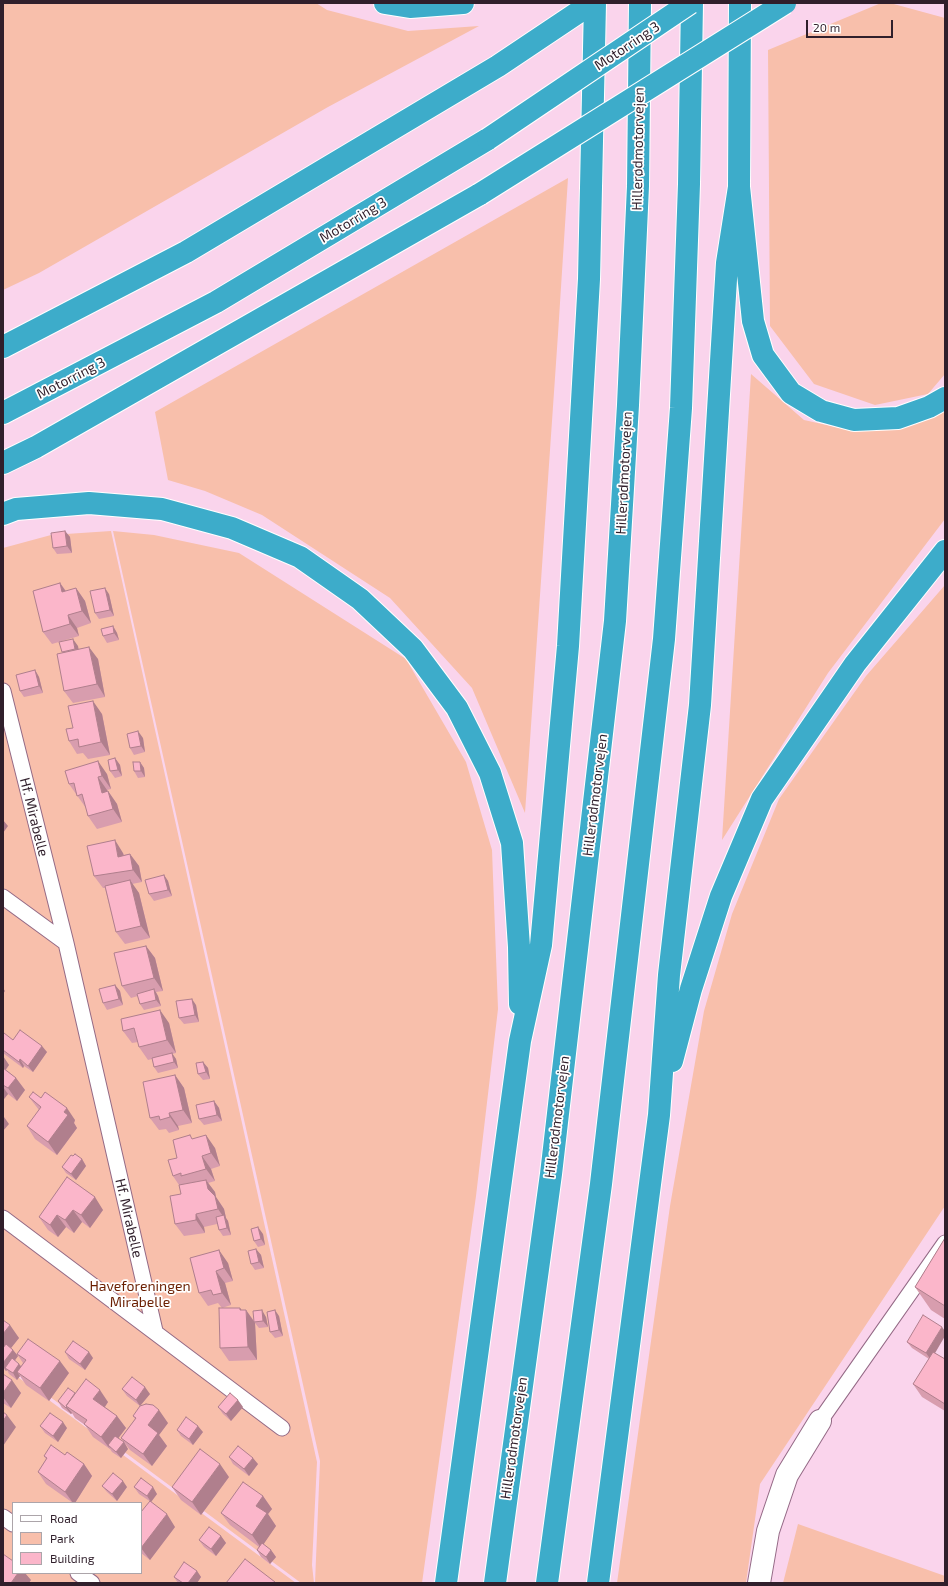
<!DOCTYPE html>
<html>
<head>
<meta charset="utf-8">
<style>
	body { margin:0 }
	#map { position:relative; width:948px; height:1586px; overflow:hidden; background:#fad4ec; font-family:"Exo 2",sans-serif }
	canvas { display:block }
	.frame { position:absolute; inset:0; border:4px solid #301f2b; pointer-events:none }
	.legend { position:absolute; left:12px; top:1502px; width:130px; height:72px; box-sizing:border-box; background:#fff; border:1px solid #aca5aa; margin:0; padding:5px 7px; list-style:none; font-size:12px; color:#301f2b }
	.legend li { display:flex; align-items:center; gap:8px; height:20px }
	.legend b { width:20px; border:1px solid #aca5aa }
	.scale { position:absolute; left:806px; top:20px; width:87px; height:18px; box-sizing:border-box; border:2px solid #301f2b; border-top:0; padding-left:5px; font-size:12px; line-height:14px; white-space:nowrap; color:#301f2b; -webkit-text-stroke:3px #fff; paint-order:stroke }
</style>
</head>
<body>
<div id="map">
<canvas width="948" height="1586"></canvas>
<div class="frame"></div>
<ul class="legend">
<li><b style="height:5px;background:#fff"></b>Road</li>
<li><b style="height:11px;background:#f8bfab"></b>Park</li>
<li><b style="height:11px;background:#fbb6ca"></b>Building</li>
</ul>
<div class="scale">20 m</div>
</div>
<script>
const ctx = document.querySelector('canvas').getContext('2d');
ctx.lineJoin = 'round';
function fillPath(path, color) {
  ctx.fillStyle = color;
  ctx.fill(path, 'evenodd');
}
function shape(rows) {
  const path = new Path2D();
  for (const r of rows) {
    path.moveTo(r[0], r[1]);
    for (let i = 2; i < r.length; i += 2) path.lineTo(r[i], r[i + 1]);
  }
  return path;
}
function strokePath(path, color, width, dash) {
  ctx.strokeStyle = color;
  ctx.lineWidth = width;
  ctx.lineCap = dash ? 'butt' : 'round';
  ctx.setLineDash(dash || []);
  ctx.stroke(path);
}
function write(font, color, halo, rows, align = 'center') {
  ctx.font = font + ' "Exo 2",sans-serif';
  ctx.lineWidth = 3.5;
  ctx.setLineDash([]);
  ctx.textBaseline = 'middle';
  ctx.strokeStyle = halo;
  ctx.fillStyle = color;
  for (const [text, x, y, turn = 0] of rows) {
    ctx.save();
    ctx.translate(x, y);
    ctx.rotate((+turn || 0) * Math.PI / 180);
    ctx.textAlign = isNaN(turn) ? turn : align;
    if (halo) ctx.strokeText(text, 0, 0);
    ctx.fillText(text, 0, 0);
    ctx.restore();
  }
}
fillPath(shape([
	[4,3,316,3,327,10,408,31,479,26,328,107,39,273,3,290],
	[881,3,890,3,945,18,945,374,928,394,875,405,814,384,770,326,768,50],
	[568,178,558,334,525,813,472,688,390,598,262,515,205,491,168,480,155,412],
	[751,374,804,420,854,431,911,421,945,400,945,519,828,673,722,840],
	[111,531,317,1462,312,1565,314,1583,301,1583,3,1362,3,548,51,535],
	[113,531,154,535,239,553,406,659,466,762,492,850,498,1009,476,1196,422,1583,315,1583,320,1461],
	[945,585,945,1206,760,1484,746,1583,617,1583,670,1206,704,1011,732,914,779,799,866,676],
	[3,1366,296,1583,3,1583],
	[13,1503,141,1503,141,1573,13,1573],
	[798,1524,945,1576,945,1583,783,1583]
]), '#f8bfab');
const service = shape([
	[3,691,66,943,155,1331],
	[3,897,66,943],
	[3,1218,282,1428],
	[820,1421,945,1243],
	[3,1517,13,1524],
	[78,1573,92,1583]
]);
const minor = shape([
	[759,1583,768,1531,787,1475,820,1421]
]);
const motorway = shape([
	[385,3,410,7,463,3],
	[740,3,739,187,753,321,763,355,791,393,821,411,854,420,898,418,929,407,945,398],
	[3,347,186,252,498,66,592,3],
	[3,413,216,302,488,139],
	[3,463,36,447,480,194],
	[3,514,16,509,89,503,162,509,232,528,300,557,360,599,413,649,457,708,490,773,512,843,519,947,520,1004],
	[672,1061,691,989,721,896,762,799,855,664,945,551],
	[446,1583,520,1041,541,945,568,646,589,279,595,3],
	[495,1583,551,1174,615,621,628,405,638,186,640,3],
	[547,1583,601,1184,664,639,681,408,689,184,692,3],
	[598,1583,659,1115,669,975,700,705,727,263,739,187]
]);
strokePath(service, '#946a86', 17);
strokePath(minor, '#946a86', 24);
strokePath(motorway, '#fff', 24);
strokePath(service, '#fff', 15);
strokePath(minor, '#fff', 22);
strokePath(motorway, '#3dacca', 22);
const motorwayBridge = shape([
	[488,139,690,3],
	[480,194,785,3]
]);
strokePath(motorwayBridge, '#fff', 24, []);
strokePath(motorwayBridge, '#3dacca', 22);
fillPath(shape([
	[65,531,70,537,72,553,57,554,53,548],
	[60,583,66,591,76,588,85,601,91,623,77,628,79,636,52,644,43,632],
	[109,594,114,616,99,619,95,613],
	[113,626,117,633,119,640,107,643,103,636],
	[78,646,78,649,98,659,105,697,73,703,64,691,62,653],
	[35,670,39,677,43,693,24,697,20,691],
	[102,714,110,755,88,759,83,753,77,754,69,741,73,728],
	[143,738,145,752,134,755,130,748],
	[115,758,120,765,122,776,115,778,110,771],
	[140,762,144,768,145,777,138,778,134,771],
	[107,774,111,789,107,790,108,791,117,804,122,822,97,829,88,816,86,808,69,784],
	[123,853,124,855,130,854,139,866,142,882,132,884,139,893,150,938,125,944,116,932,105,888,103,888,94,876],
	[164,875,168,881,172,896,154,901,149,894],
	[146,946,155,958,163,991,156,992,158,996,161,1006,144,1010,140,1004,138,996,131,998,122,986],
	[115,985,120,991,123,1005,107,1010,103,1003],
	[196,1005,199,1022,184,1024,179,1018],
	[121,1019,169,1023,176,1053,172,1054,176,1059,178,1068,158,1073,154,1067,152,1059,148,1060,139,1047,138,1042,132,1043,123,1031],
	[3,1035,13,1040,47,1052,33,1072,24,1066,23,1068,3,1053],
	[3,1056,9,1065,6,1070,16,1078,25,1090,17,1101,8,1094,4,1099,3,1098],
	[203,1062,208,1068,210,1079,203,1080,198,1074],
	[175,1075,184,1088,192,1123,178,1126,179,1130,169,1133,166,1129,159,1130,150,1118],
	[29,1097,41,1098,75,1120,74,1123,77,1128,57,1155,35,1139,27,1126,39,1110],
	[214,1101,219,1108,222,1121,204,1125,199,1119],
	[193,1139,215,1148,220,1166,211,1169,215,1181,208,1183,215,1192,216,1197,224,1209,226,1218,228,1221,231,1235,223,1236,219,1230,217,1224,204,1227,205,1233,184,1236,175,1224,181,1194,179,1185,173,1176,177,1158],
	[73,1156,82,1159,86,1166,76,1180,66,1173,62,1167],
	[67,1177,103,1210,90,1228,82,1222,74,1233,66,1227,58,1237,48,1230,39,1217],
	[263,1234,265,1245,258,1247,254,1241],
	[945,1238,945,1319,931,1310,915,1287],
	[256,1249,261,1255,264,1268,255,1270,251,1264],
	[190,1258,228,1263,233,1281,225,1283,231,1305,222,1308,218,1303,208,1306,199,1293],
	[242,1310,246,1310,254,1321,266,1317,268,1327,259,1328,255,1323,257,1360,229,1361,220,1348],
	[279,1316,283,1336,275,1338,270,1332],
	[3,1320,19,1338,11,1348,13,1350,18,1356,15,1360,21,1366,23,1363,17,1354,69,1373,49,1401,26,1385,20,1376,17,1380,9,1374,7,1370,6,1371,3,1368],
	[907,1342,935,1353,945,1359,945,1411,922,1397,913,1384,929,1359,912,1348],
	[65,1352,93,1358,85,1370,69,1359],
	[3,1374,21,1393,11,1408,3,1403],
	[122,1389,150,1394,140,1406,127,1396],
	[75,1393,108,1402,105,1407,117,1416,126,1428,118,1438,124,1442,128,1449,121,1458,112,1452,110,1449,93,1437,85,1425,75,1418,72,1413,71,1414,62,1408,58,1401],
	[218,1407,243,1407,231,1421,223,1414],
	[133,1416,168,1423,159,1435,167,1446,152,1466,130,1450,121,1438,135,1419],
	[40,1426,67,1428,58,1442,45,1433],
	[177,1430,203,1432,193,1445,181,1436],
	[65,1455,84,1464,92,1476,75,1503,73,1503,46,1484,38,1472,46,1459,44,1456],
	[229,1457,258,1464,249,1476,233,1464],
	[229,1477,201,1515,181,1500,172,1487],
	[102,1486,127,1487,117,1501,107,1492],
	[134,1487,157,1494,151,1502,139,1494],
	[263,1496,272,1509,268,1514,276,1526,263,1544,271,1550,276,1557,270,1564,261,1557,257,1550,259,1547,230,1525,221,1513],
	[141,1512,175,1527,150,1560,141,1553],
	[221,1536,226,1543,216,1556,204,1547,199,1540],
	[197,1571,201,1577,197,1583,178,1583,174,1577]
]), '#d89dae');
fillPath(shape([
	[65,531,70,537,72,553,67,546],
	[60,583,69,596,62,592],
	[76,588,85,601,91,623,82,611],
	[105,588,109,594,114,616,110,610],
	[68,615,77,628,79,636,70,624],
	[113,626,117,633,119,640,114,633],
	[73,639,78,646,80,656,75,649],
	[89,647,98,659,105,697,97,684],
	[35,670,39,677,43,693,39,686],
	[93,701,102,714,110,755,101,742],
	[138,731,143,738,145,752,141,746],
	[115,758,120,765,122,776,118,770],
	[98,761,107,774,111,789,102,776],
	[140,762,144,768,145,777,141,771],
	[98,777,107,790,111,805,102,793],
	[108,791,117,804,122,822,113,809],
	[3,820,8,826,3,833],
	[115,840,123,853,127,869,118,857],
	[130,854,139,866,142,882,133,870],
	[164,875,168,881,172,896,168,890],
	[130,880,139,893,150,938,141,926],
	[146,946,155,958,163,991,154,978],
	[115,985,120,991,123,1005,119,999],
	[3,988,5,991,3,994],
	[154,989,158,996,161,1006,156,1000],
	[192,999,196,1005,199,1022,195,1015],
	[160,1010,169,1023,176,1053,167,1040],
	[42,1046,47,1052,33,1072,28,1066],
	[172,1053,176,1059,178,1068,174,1062],
	[3,1056,9,1065,3,1073],
	[20,1059,24,1066,23,1068,19,1062],
	[203,1062,208,1068,210,1079,206,1072],
	[175,1075,184,1088,192,1123,183,1110],
	[16,1078,25,1090,17,1101,8,1088],
	[3,1087,8,1094,4,1099,3,1098],
	[214,1101,219,1108,222,1121,217,1115],
	[67,1108,75,1120,74,1123,77,1128,57,1155,48,1142,64,1112],
	[169,1113,178,1126,179,1130,170,1117],
	[4,1117,9,1124,3,1131,3,1119],
	[206,1135,215,1148,220,1166,211,1153],
	[202,1156,211,1169,215,1181,206,1169],
	[82,1159,86,1166,76,1180,71,1174],
	[206,1180,215,1192,216,1197,224,1209,226,1218,228,1221,231,1235,227,1228,225,1219,218,1209,208,1189],
	[95,1197,103,1210,90,1228,81,1215],
	[73,1210,82,1222,74,1233,65,1220],
	[196,1214,204,1227,205,1233,196,1220],
	[57,1215,66,1227,58,1237,50,1225],
	[258,1227,263,1234,265,1245,261,1239],
	[256,1249,261,1255,264,1268,259,1262],
	[219,1250,228,1263,233,1281,224,1268],
	[216,1271,225,1283,231,1305,222,1293],
	[240,1308,247,1317,246,1310,255,1323,257,1360,248,1347,240,1310],
	[262,1310,266,1317,268,1327,263,1321],
	[275,1310,279,1316,283,1336,279,1330],
	[10,1325,19,1338,3,1358,3,1334],
	[942,1327,945,1331,945,1336,931,1360,926,1353],
	[13,1350,18,1356,8,1370,5,1368,7,1370,6,1371,3,1366,3,1363],
	[89,1352,93,1358,85,1370,80,1364],
	[60,1361,69,1373,49,1401,40,1388],
	[19,1364,24,1370,17,1372,20,1376,17,1380,13,1373],
	[12,1380,21,1393,11,1408,3,1397,3,1393],
	[145,1387,150,1394,140,1406,136,1400],
	[100,1390,108,1402,102,1411,93,1399],
	[238,1400,243,1407,231,1421,226,1414],
	[67,1407,72,1413,71,1414,66,1408],
	[159,1410,168,1423,159,1435,167,1446,152,1466,143,1454,148,1425],
	[7,1415,16,1427,3,1446,3,1421],
	[117,1416,126,1428,111,1448,108,1445,110,1449,101,1437],
	[63,1422,67,1428,58,1442,53,1436],
	[198,1426,203,1432,193,1445,189,1439],
	[124,1442,128,1449,121,1458,116,1452],
	[253,1458,258,1464,249,1476,244,1469],
	[84,1464,92,1476,75,1503,73,1503,65,1492],
	[220,1464,229,1477,201,1515,192,1502],
	[123,1481,127,1487,117,1501,112,1494],
	[153,1487,157,1494,151,1502,147,1496],
	[263,1496,272,1509,268,1514,276,1526,261,1548,252,1535,256,1506],
	[167,1514,175,1527,150,1560,141,1548],
	[221,1536,226,1543,216,1556,211,1549],
	[271,1550,276,1557,270,1564,266,1557],
	[197,1571,201,1577,197,1583,188,1583],
	[18,1573,25,1573,31,1580,29,1583,11,1583]
]), '#b07f8d');
const building = shape([
	[65,531,67,546,53,548,51,533,65,531],
	[60,583,62,592,76,588,82,611,68,615,70,624,43,632,33,591,60,583],
	[105,588,110,610,95,613,90,591,105,588],
	[113,626,114,633,103,636,101,629,113,626],
	[73,639,75,649,62,652,59,642,73,639],
	[89,647,97,684,64,691,57,654,89,647],
	[35,670,39,686,20,691,16,675,35,670],
	[93,701,101,742,79,747,78,739,69,741,66,729,73,728,68,706,93,701],
	[138,731,141,746,130,748,127,734,138,731],
	[115,758,118,770,110,771,108,760,115,758],
	[98,761,102,776,98,777,102,793,108,791,113,809,88,816,82,794,77,796,74,783,69,784,65,771,98,761],
	[133,762,140,762,141,771,134,771,133,762],
	[115,840,118,857,130,854,133,870,94,876,87,846,115,840],
	[164,875,168,890,149,894,145,880,164,875],
	[130,880,141,926,116,932,105,886,130,880],
	[146,946,154,978,122,986,114,953,146,946],
	[115,985,119,999,103,1003,99,989,115,985],
	[154,989,156,1000,140,1004,137,994,154,989],
	[192,999,195,1015,179,1018,176,1001,192,999],
	[160,1010,167,1040,139,1047,134,1028,123,1031,121,1019,160,1010],
	[20,1030,42,1046,28,1066,20,1059,19,1062,3,1050,3,1035,4,1033,13,1040,20,1030],
	[172,1053,174,1062,154,1067,152,1058,172,1053],
	[203,1062,206,1072,198,1074,196,1063,203,1062],
	[3,1068,16,1078,8,1088,3,1085,3,1068],
	[175,1075,183,1110,169,1113,170,1117,160,1120,159,1116,150,1118,143,1082,175,1075],
	[33,1092,41,1098,45,1092,67,1108,64,1112,68,1115,48,1142,27,1126,41,1107,29,1097,33,1092],
	[214,1101,217,1115,199,1119,196,1105,214,1101],
	[190,1135,192,1139,206,1135,211,1153,202,1156,206,1169,181,1176,181,1173,173,1176,168,1160,177,1158,173,1140,190,1135],
	[75,1154,82,1159,71,1174,62,1167,71,1155,73,1156,75,1154],
	[67,1177,95,1197,81,1215,73,1210,65,1220,57,1215,50,1225,39,1217,67,1177],
	[206,1180,208,1189,215,1196,218,1209,196,1214,196,1220,175,1224,170,1196,181,1194,179,1185,206,1180],
	[224,1215,227,1228,219,1230,216,1217,224,1215],
	[258,1227,261,1239,254,1241,251,1229,258,1227],
	[945,1238,945,1306,915,1287,945,1238],
	[256,1249,259,1262,251,1264,248,1251,256,1249],
	[219,1250,224,1268,216,1271,222,1293,213,1295,211,1290,199,1293,190,1258,219,1250],
	[219,1308,240,1308,240,1310,246,1310,248,1347,220,1348,219,1308],
	[262,1310,263,1321,254,1322,253,1311,262,1310],
	[275,1310,279,1330,270,1332,267,1312,275,1310],
	[923,1315,942,1327,926,1353,907,1342,923,1315],
	[3,1320,10,1325,3,1334,3,1320],
	[28,1339,60,1361,40,1388,17,1372,26,1360,17,1354,28,1339],
	[73,1341,89,1352,80,1364,65,1352,73,1341],
	[6,1344,13,1350,3,1363,3,1348,6,1344],
	[933,1352,945,1359,945,1404,913,1384,933,1352],
	[12,1358,19,1364,13,1373,5,1368,12,1358],
	[3,1374,12,1380,3,1393,3,1374],
	[132,1377,145,1387,136,1400,122,1389,132,1377],
	[86,1379,100,1390,93,1399,117,1416,101,1437,84,1424,87,1420,66,1406,86,1379],
	[68,1388,75,1393,66,1406,67,1407,66,1408,58,1401,68,1388],
	[230,1393,238,1400,226,1414,218,1407,230,1393],
	[146,1404,153,1405,159,1410,148,1425,158,1433,143,1454,121,1438,136,1418,133,1416,140,1406,146,1404],
	[3,1412,7,1415,3,1421,3,1412],
	[50,1413,63,1422,53,1436,40,1426,50,1413],
	[186,1417,198,1426,189,1439,177,1430,186,1417],
	[115,1436,124,1442,116,1452,108,1445,115,1436],
	[51,1445,65,1455,67,1452,84,1464,65,1492,38,1472,47,1458,44,1456,51,1445],
	[238,1446,253,1458,244,1469,229,1457,238,1446],
	[200,1449,220,1464,192,1502,172,1487,200,1449],
	[113,1473,123,1481,112,1494,102,1486,113,1473],
	[141,1478,153,1487,147,1496,134,1487,141,1478],
	[243,1482,263,1496,256,1506,267,1513,252,1535,221,1513,243,1482],
	[150,1501,167,1514,141,1548,141,1512,150,1501],
	[209,1527,221,1536,211,1549,199,1540,209,1527],
	[262,1543,271,1550,266,1557,257,1550,262,1543],
	[3,1554,13,1561,13,1573,18,1573,11,1583,3,1583,3,1554],
	[245,1559,275,1582,274,1583,226,1583,245,1559],
	[184,1562,197,1571,188,1583,183,1583,174,1577,184,1562]
]);
fillPath(building, '#fbb6ca');
strokePath(building, '#b07f8d', 1);
write('14px', '#301f2b', '#fff', [
	["Motorring 3",627,46,-34],
	["Hillerødmotorvejen",638,149,-89],
	["Motorring 3",353,220,-31],
	["Motorring 3",71,378,-27],
	["Hillerødmotorvejen",624,473,-87],
	["Hillerødmotorvejen",595,795,-83],
	["Hf. Mirabelle",34,817,76],
	["Hillerødmotorvejen",557,1117,-83],
	["Hf. Mirabelle",129,1218,77],
	["Hillerødmotorvejen",514,1438,-82]
]);
write('14px', '#6a1e00', '#fff', [
	["Haveforeningen",140,1286],
	["Mirabelle",140,1302]
]);
</script>
</body>
</html>
